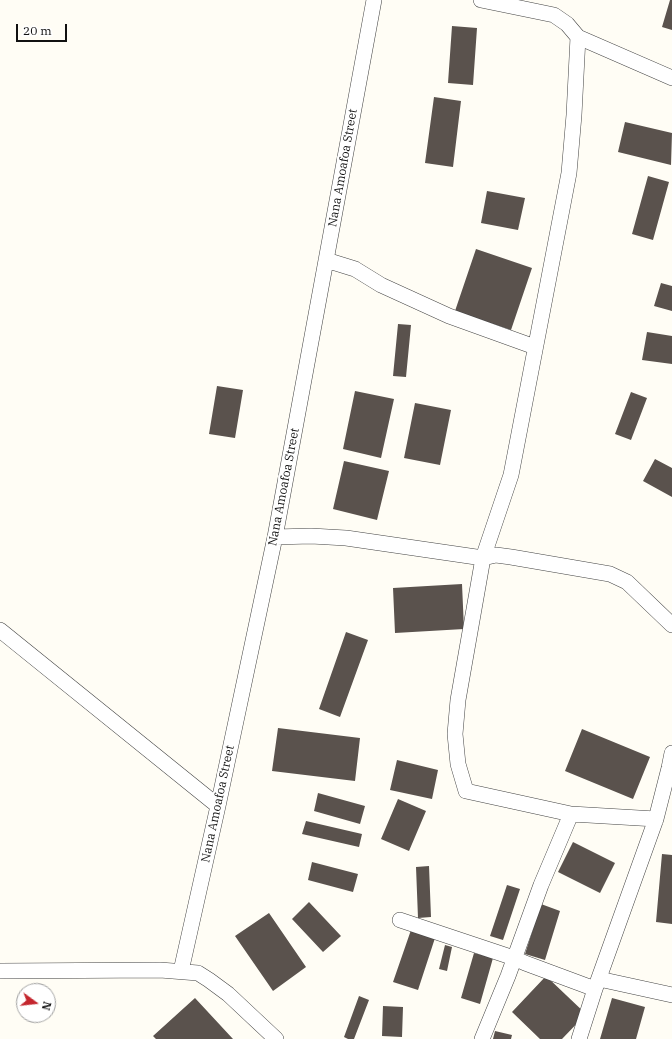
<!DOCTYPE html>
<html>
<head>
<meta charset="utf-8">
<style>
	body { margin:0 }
	#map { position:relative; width:672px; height:1039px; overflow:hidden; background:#fffdf5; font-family:"IBM Plex Serif",serif }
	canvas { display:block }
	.north { position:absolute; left:16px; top:983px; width:40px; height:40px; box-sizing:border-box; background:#fff; border:1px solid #a0a0a0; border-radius:50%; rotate:105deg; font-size:11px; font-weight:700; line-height:16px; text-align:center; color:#111 }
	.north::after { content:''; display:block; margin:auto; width:14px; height:18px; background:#c4262e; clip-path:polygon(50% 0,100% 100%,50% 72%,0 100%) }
	.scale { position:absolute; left:16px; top:24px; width:51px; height:18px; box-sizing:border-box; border:2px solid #111; border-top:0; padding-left:5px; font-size:12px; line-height:14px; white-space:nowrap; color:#111; -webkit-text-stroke:3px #fff; paint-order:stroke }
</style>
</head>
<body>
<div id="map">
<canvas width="672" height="1039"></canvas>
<div class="north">N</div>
<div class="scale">20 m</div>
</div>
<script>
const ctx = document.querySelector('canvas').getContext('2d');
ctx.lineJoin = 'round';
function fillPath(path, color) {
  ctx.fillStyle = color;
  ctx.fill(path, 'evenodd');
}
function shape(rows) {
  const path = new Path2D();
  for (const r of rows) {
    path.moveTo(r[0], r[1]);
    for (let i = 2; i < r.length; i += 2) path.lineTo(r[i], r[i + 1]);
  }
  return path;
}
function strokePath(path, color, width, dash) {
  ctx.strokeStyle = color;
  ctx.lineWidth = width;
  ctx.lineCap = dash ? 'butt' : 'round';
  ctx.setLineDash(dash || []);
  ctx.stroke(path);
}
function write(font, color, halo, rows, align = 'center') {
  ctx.font = font + ' "IBM Plex Serif",serif';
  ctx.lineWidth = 4;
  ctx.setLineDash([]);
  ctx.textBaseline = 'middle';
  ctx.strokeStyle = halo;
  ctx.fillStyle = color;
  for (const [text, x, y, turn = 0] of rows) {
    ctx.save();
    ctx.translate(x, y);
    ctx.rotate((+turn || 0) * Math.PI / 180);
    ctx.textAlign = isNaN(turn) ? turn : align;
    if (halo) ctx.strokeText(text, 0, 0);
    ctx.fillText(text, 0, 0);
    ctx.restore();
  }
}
fillPath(shape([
	[670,0,672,0,672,30,662,27],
	[452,26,477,28,473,85,448,83],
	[434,97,461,101,453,167,425,163],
	[625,122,672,133,671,165,618,152],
	[648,176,669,182,653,240,632,234],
	[487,191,525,198,518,230,481,223],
	[476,249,532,268,511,330,455,311],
	[661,283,672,286,672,311,654,306],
	[398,324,411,325,406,377,393,376],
	[647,332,672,336,672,364,642,360],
	[217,386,243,390,235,438,209,434],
	[355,391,394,399,381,458,343,449],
	[631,392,647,398,631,440,615,434],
	[415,403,451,410,440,465,404,458],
	[655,459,672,468,672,497,643,481],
	[344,461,389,471,377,520,333,509],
	[462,584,464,629,395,633,393,588],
	[346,632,368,640,340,717,319,709],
	[278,728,360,738,355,781,272,771],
	[582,729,650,757,633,799,565,771],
	[397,760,438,770,432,799,390,790],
	[318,793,365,806,360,824,314,811],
	[398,799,426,811,409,851,381,839],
	[306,821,362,834,359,847,302,834],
	[573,842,615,863,600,893,558,872],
	[662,854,672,855,672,924,656,922],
	[312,862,358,874,353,892,308,880],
	[429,866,431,917,418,918,416,867],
	[507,885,520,889,503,940,490,936],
	[309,902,341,936,323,952,292,919],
	[541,904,560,911,545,960,525,954],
	[269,913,306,967,273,991,235,936],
	[411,930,435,938,418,990,393,982],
	[445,945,452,947,447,971,439,969],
	[474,953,493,958,480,1004,461,998],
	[546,976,586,1014,562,1039,540,1039,512,1012],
	[359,996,369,1000,354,1039,348,1039,344,1037],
	[195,998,233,1039,156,1039,153,1036],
	[612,998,645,1007,636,1039,600,1039],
	[383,1006,403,1007,402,1037,382,1036],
	[495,1031,512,1035,511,1039,493,1039]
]), '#5a524d');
const minor = shape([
	[481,0,554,15,567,24,578,37,672,78],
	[326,260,355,269,381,285,449,316,535,347],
	[275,537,311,536,346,538,483,558,511,475,569,173,574,115,578,37],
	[0,630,218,806],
	[656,819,571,814,466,791,458,764,455,734,458,700,483,558,496,555,511,557,610,574,627,582,672,625],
	[400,920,514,958,525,963,595,989],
	[0,971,160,970,198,973,209,980,228,994,276,1039],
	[181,971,218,806,275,537,374,0],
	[599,979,672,995],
	[482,1039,508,976,541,885,571,814],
	[579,1039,595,989,656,819,669,768,672,753]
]);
strokePath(minor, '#444', 16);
strokePath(minor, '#fff', 15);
write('12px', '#111', '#fff', [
	["Nana Amoafoa Street",343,168,-80],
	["Nana Amoafoa Street",284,487,-79],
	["Nana Amoafoa Street",218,804,-78]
]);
</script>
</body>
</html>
